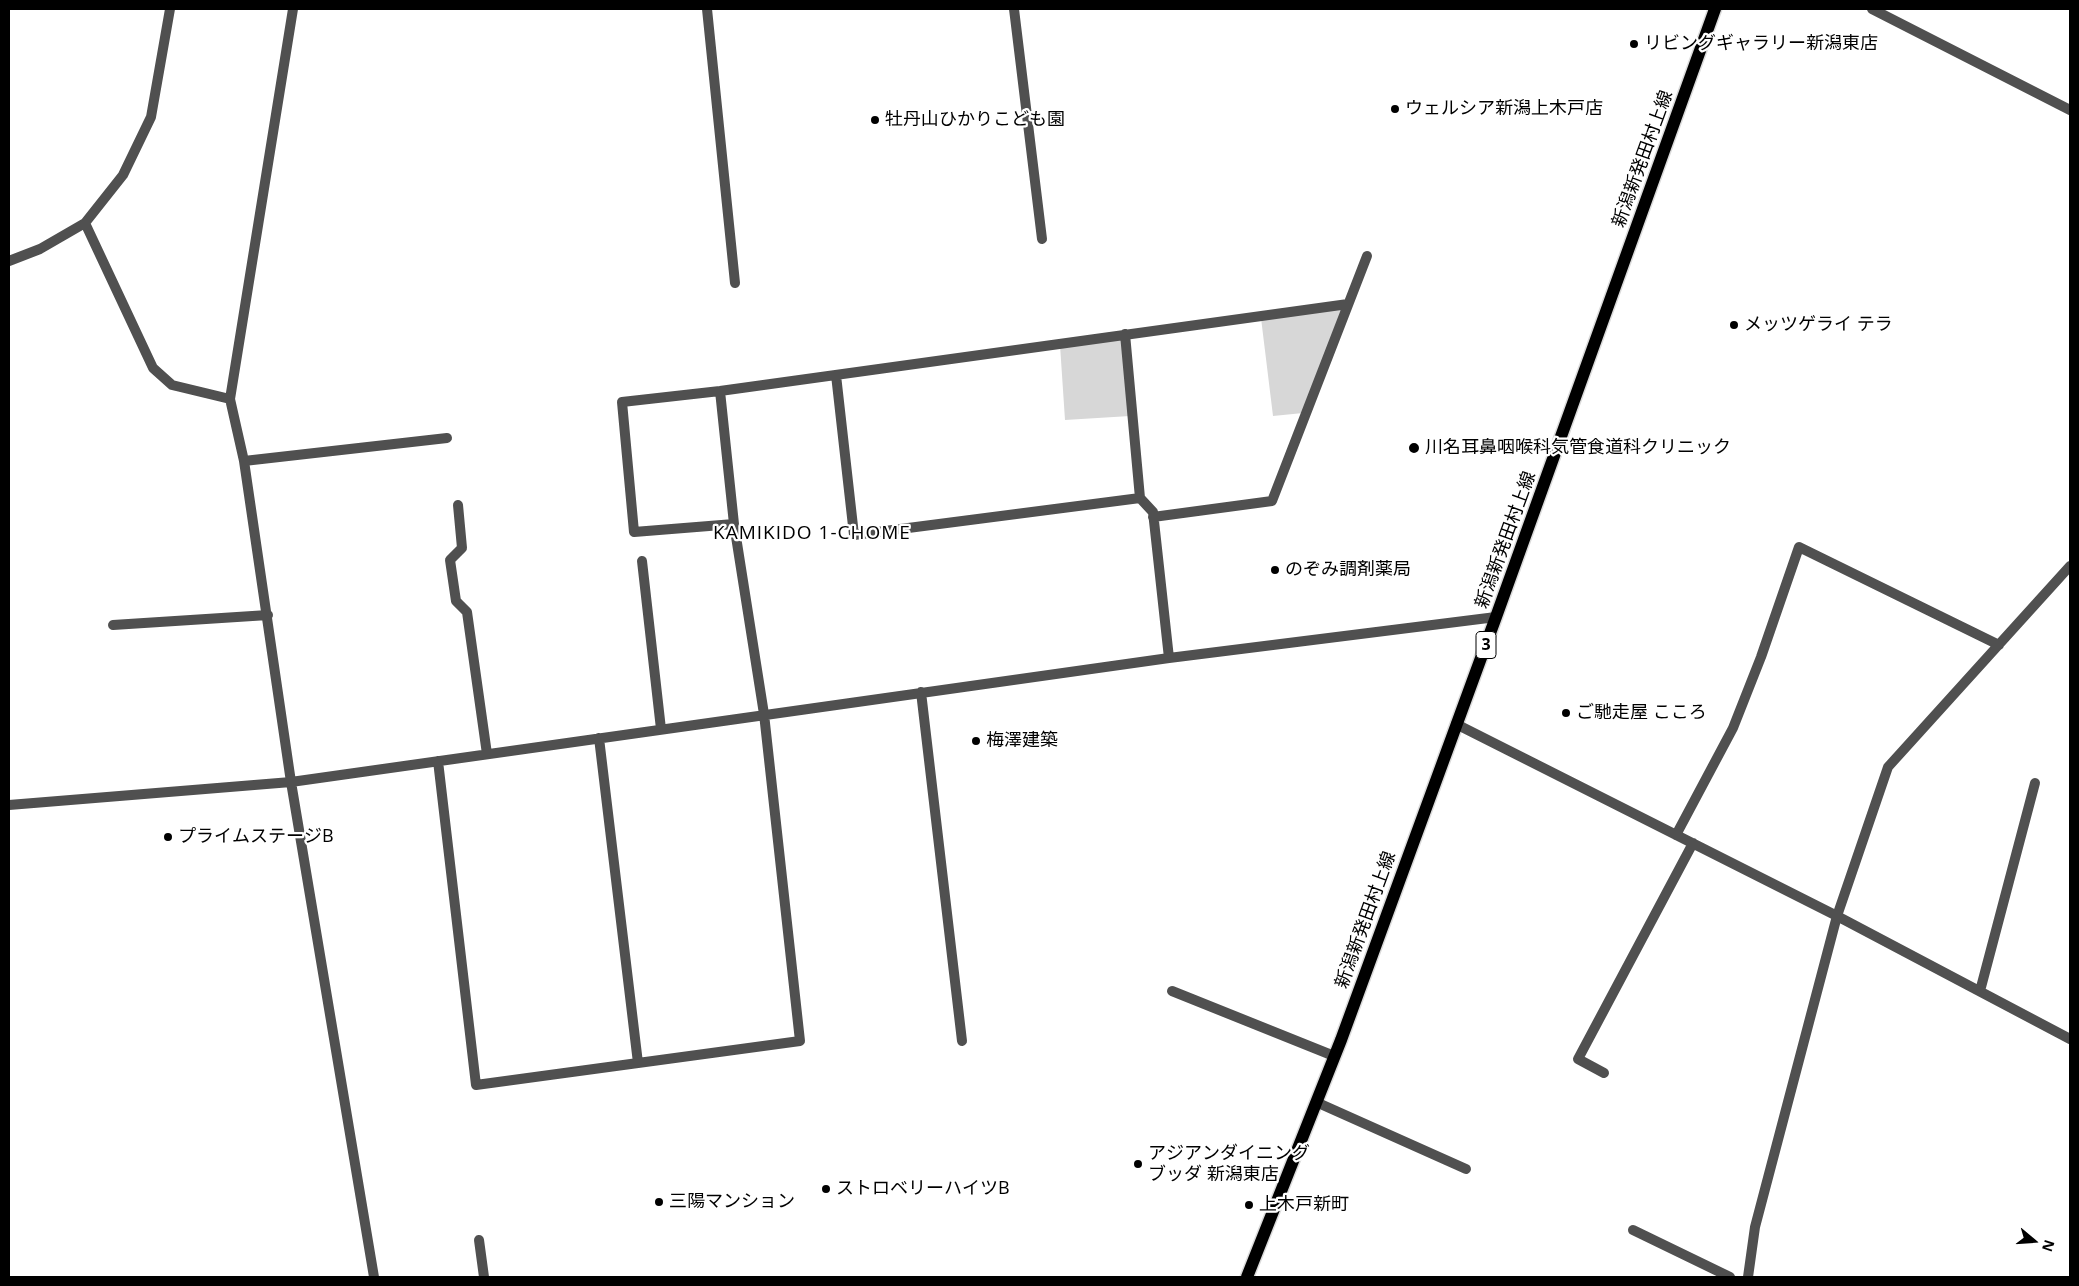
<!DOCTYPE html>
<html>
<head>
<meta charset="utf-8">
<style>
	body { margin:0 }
	#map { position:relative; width:2079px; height:1286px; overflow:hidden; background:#fff; font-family:"Open Sans",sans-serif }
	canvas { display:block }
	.frame { position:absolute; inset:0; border:10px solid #000; pointer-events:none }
	.north { position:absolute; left:2009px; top:1216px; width:50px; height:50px; -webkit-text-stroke:4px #fff; paint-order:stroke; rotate:108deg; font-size:14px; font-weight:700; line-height:20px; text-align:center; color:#000 }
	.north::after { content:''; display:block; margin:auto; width:18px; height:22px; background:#000; clip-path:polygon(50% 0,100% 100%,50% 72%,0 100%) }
</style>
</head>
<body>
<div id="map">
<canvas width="2079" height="1286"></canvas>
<div class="frame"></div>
<div class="north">N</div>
</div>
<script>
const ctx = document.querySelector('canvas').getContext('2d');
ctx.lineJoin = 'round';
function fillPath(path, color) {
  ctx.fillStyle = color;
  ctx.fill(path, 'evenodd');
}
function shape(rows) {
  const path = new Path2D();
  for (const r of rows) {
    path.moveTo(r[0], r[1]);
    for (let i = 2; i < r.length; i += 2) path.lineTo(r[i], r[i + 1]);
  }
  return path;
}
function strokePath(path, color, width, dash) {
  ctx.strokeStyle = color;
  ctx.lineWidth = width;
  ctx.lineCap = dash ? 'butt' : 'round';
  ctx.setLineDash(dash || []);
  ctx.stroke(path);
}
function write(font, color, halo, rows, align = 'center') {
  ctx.font = font + ' "Open Sans","Noto Sans JP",sans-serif';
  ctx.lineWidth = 4.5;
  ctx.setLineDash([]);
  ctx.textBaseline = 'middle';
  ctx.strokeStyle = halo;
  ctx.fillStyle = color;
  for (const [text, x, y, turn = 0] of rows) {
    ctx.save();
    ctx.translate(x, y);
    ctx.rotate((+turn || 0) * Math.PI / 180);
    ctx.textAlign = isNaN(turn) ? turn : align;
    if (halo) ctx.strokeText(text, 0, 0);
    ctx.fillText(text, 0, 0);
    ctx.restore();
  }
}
fillPath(shape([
	[1344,307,1303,413,1273,416,1261,318],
	[1123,337,1130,416,1065,420,1060,345]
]), '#d7d7d7');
const primary = shape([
	[1247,1277,1341,1040,1496,617,1715,9]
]);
strokePath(primary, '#dbdbdb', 15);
strokePath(shape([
	[1172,991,1334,1056],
	[1316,1102,1466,1169]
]), '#505050', 10);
strokePath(shape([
	[293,9,230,399,244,461,291,782,374,1277],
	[707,9,735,283],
	[1014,9,1042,239],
	[85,223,153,368,172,385,230,399],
	[9,261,40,249,85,223,123,175,151,117,170,9],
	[1125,334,1140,498,1153,512,1169,658],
	[836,375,854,535,1140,498],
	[244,461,447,438],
	[458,505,462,548,450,560,456,601,467,612,487,754],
	[1153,517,1272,501,1367,256],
	[734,524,634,532,622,402,720,391,1348,304],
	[642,561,661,729],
	[113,625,268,615],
	[921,692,962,1041],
	[1456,724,1837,916,2070,1039],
	[599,738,638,1063],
	[438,761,476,1085,800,1041,764,714,734,524,720,391],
	[9,805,291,782,1169,658,1496,617],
	[1676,835,1733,728,1761,657,1799,547,1999,645],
	[1980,991,2035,783],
	[1604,1073,1578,1059,1693,843],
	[1633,1230,1730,1277],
	[479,1240,484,1277],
	[1748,1277,1755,1227,1837,916,1888,767,2070,566]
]), '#505050', 10);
strokePath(shape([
	[1872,9,2070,110]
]), '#505050', 10);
strokePath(primary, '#000', 12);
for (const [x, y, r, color] of [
	[1634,44,5,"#000"],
	[1395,109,5,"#000"],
	[875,120,5,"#000"],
	[1734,325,5,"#000"],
	[1414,448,6,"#000"],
	[1275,570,5,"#000"],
	[1566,713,5,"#000"],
	[976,741,5,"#000"],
	[168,837,5,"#000"],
	[1138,1164,5,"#000"],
	[826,1189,5,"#000"],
	[659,1202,5,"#000"],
	[1249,1205,5,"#000"]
]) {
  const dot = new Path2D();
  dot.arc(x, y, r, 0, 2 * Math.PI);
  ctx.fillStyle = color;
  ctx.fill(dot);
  strokePath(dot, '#fff', 2);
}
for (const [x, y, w] of [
	[1486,645,20]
]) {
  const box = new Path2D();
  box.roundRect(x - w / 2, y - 13.5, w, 27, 4);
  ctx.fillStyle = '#fff';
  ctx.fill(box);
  strokePath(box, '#000', 1);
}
write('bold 16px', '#000', null, [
	["3",1486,645]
]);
write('18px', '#000', '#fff', [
	["リビングギャラリー新潟東店",1644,44],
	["ウェルシア新潟上木戸店",1405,109],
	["牡丹山ひかりこども園",885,120],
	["メッツゲライ テラ",1744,325],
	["川名耳鼻咽喉科気管食道科クリニック",1425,448],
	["のぞみ調剤薬局",1285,570],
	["ご馳走屋 こころ",1576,713],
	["梅澤建築",986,741],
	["プライムステージB",178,837],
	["アジアンダイニング",1148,1154],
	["ブッダ 新潟東店",1148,1175],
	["ストロベリーハイツB",836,1189],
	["三陽マンション",669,1202],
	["上木戸新町",1259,1205]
], 'left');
write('18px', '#000', '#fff', [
	["新潟新発田村上線",1643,159,-70],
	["新潟新発田村上線",1506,540,-70],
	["新潟新発田村上線",1366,920,-70]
]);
ctx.letterSpacing = '1px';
write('19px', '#000', '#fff', [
	["KAMIKIDO 1-CHOME",812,534]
]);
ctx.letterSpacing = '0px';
</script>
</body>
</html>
